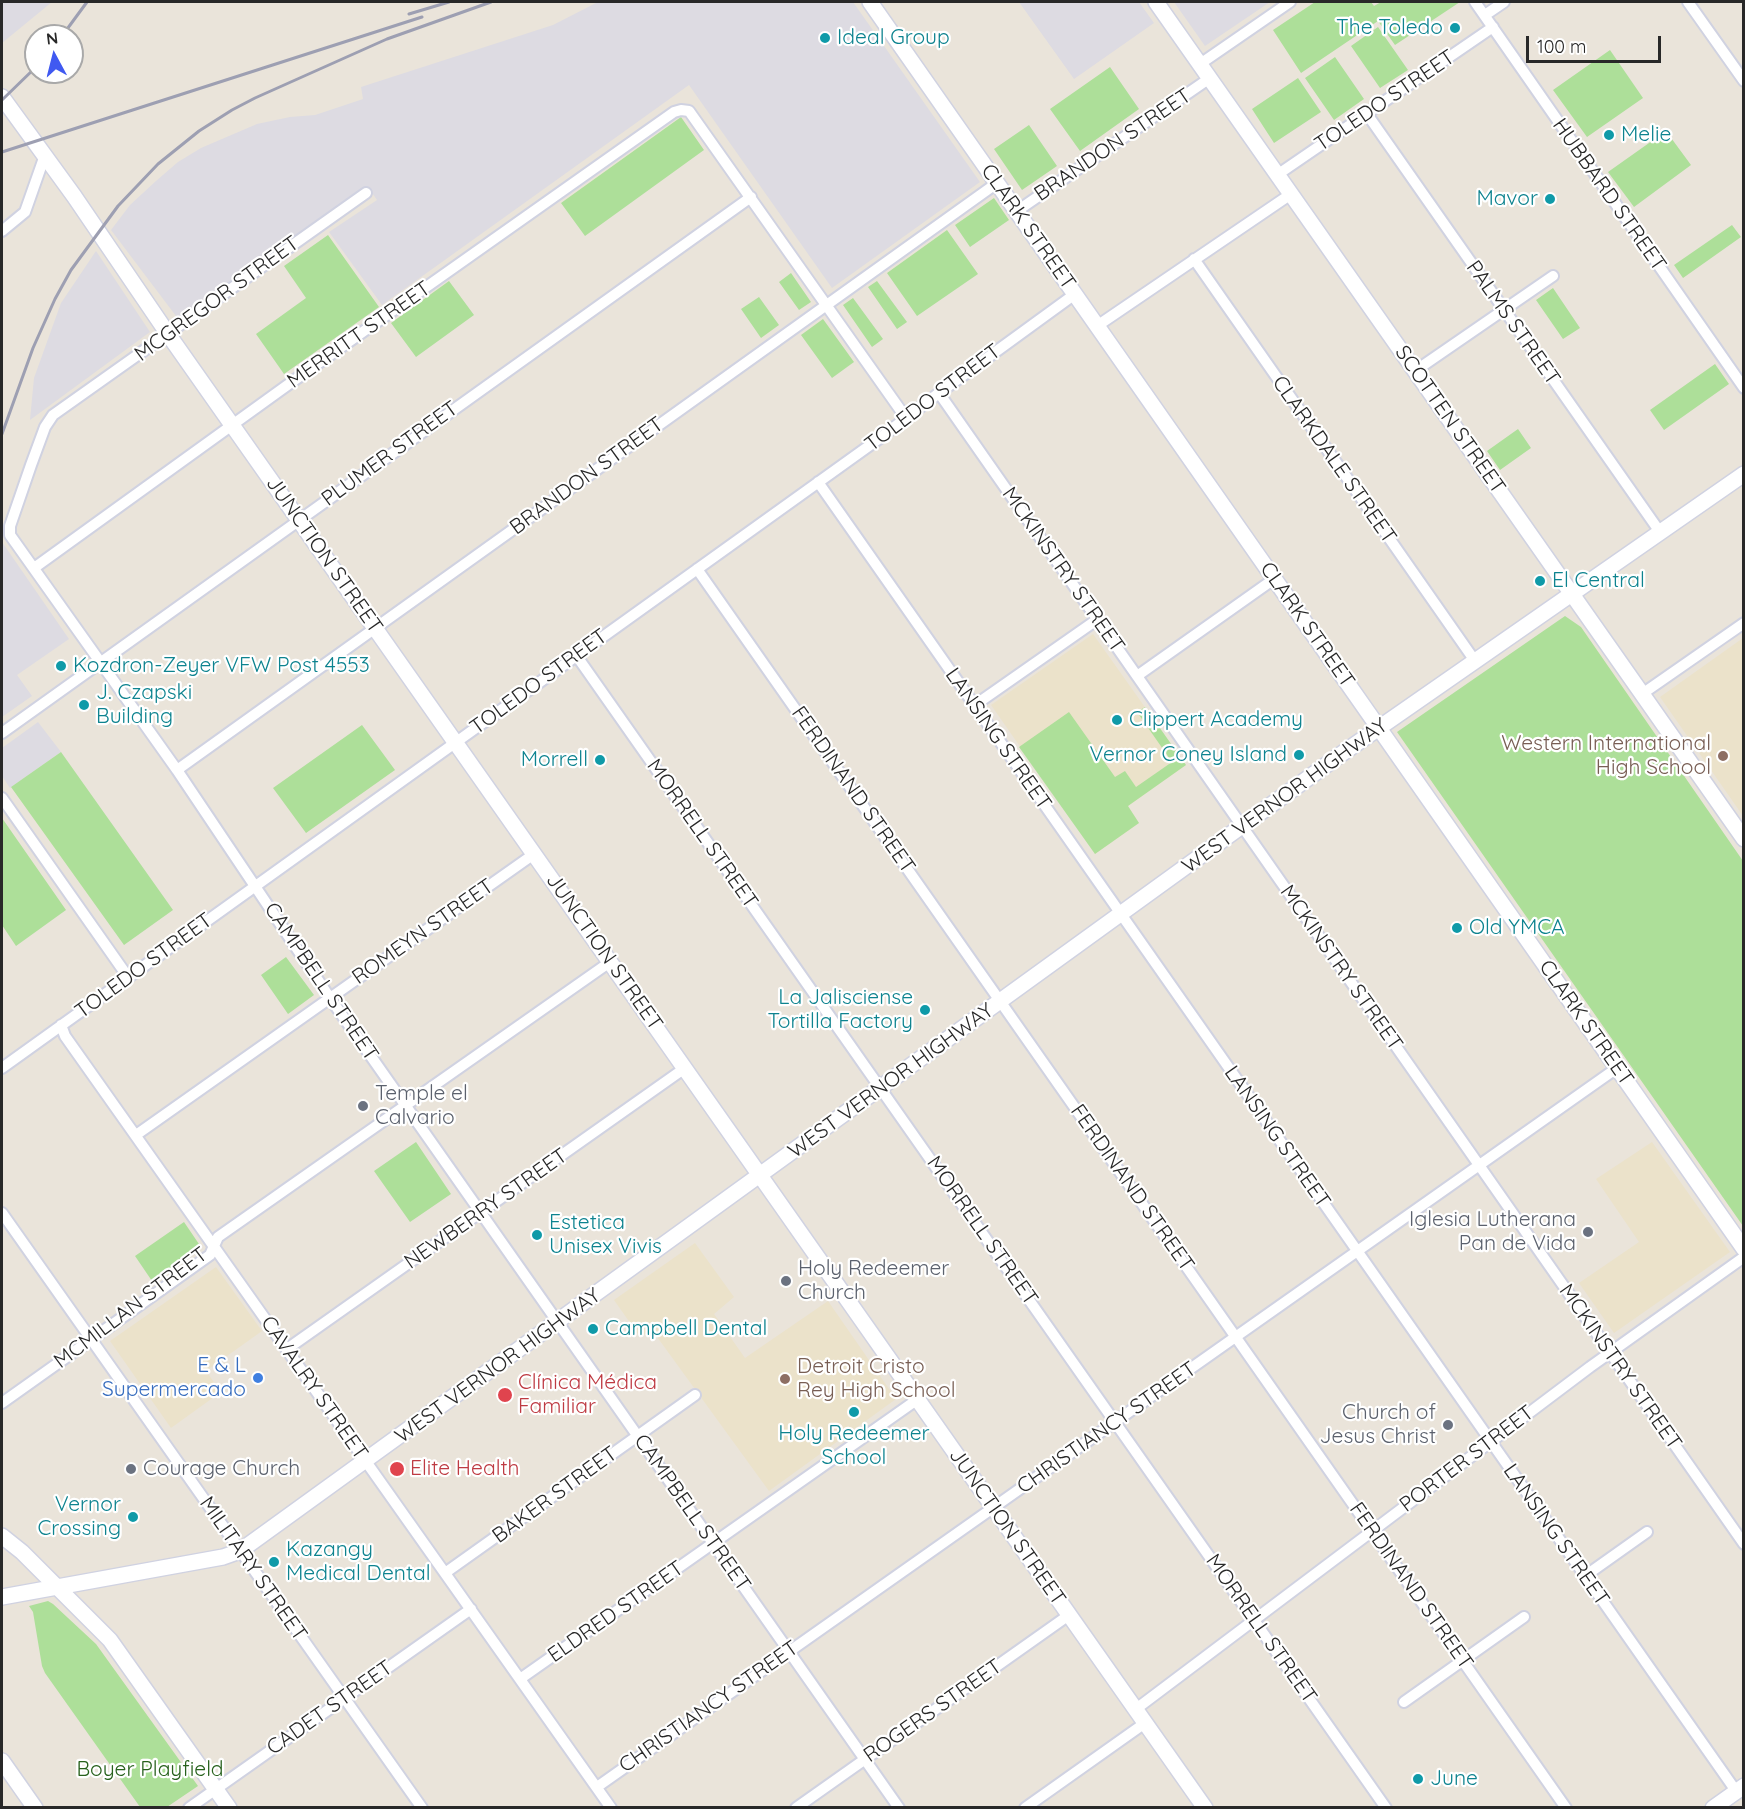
<!DOCTYPE html>
<html>
<head>
<meta charset="utf-8">
<style>
	body { margin:0 }
	#map { position:relative; width:1745px; height:1809px; overflow:hidden; background:#eae4da; font-family:Quicksand,sans-serif }
	canvas { display:block }
	.frame { position:absolute; inset:0; border:3px solid #282828; pointer-events:none }
	.north { position:absolute; left:24px; top:24px; width:60px; height:60px; box-sizing:border-box; background:#fff; border:2px solid #a9a9a9; border-radius:50%; rotate:353deg; font-size:16px; font-weight:700; line-height:24px; text-align:center; color:#282828 }
	.north::after { content:''; display:block; margin:auto; width:21px; height:27px; background:#4059f1; clip-path:polygon(50% 0,100% 100%,50% 72%,0 100%) }
	.scale { position:absolute; left:1526px; top:36px; width:135px; height:27px; box-sizing:border-box; border:3px solid #282828; border-top:0; padding-left:8px; font-size:18px; line-height:21px; white-space:nowrap; color:#282828; -webkit-text-stroke:4px #fff; paint-order:stroke }
</style>
</head>
<body>
<div id="map">
<canvas width="1745" height="1809"></canvas>
<div class="frame"></div>
<div class="north">N</div>
<div class="scale">100 m</div>
</div>
<script>
const ctx = document.querySelector('canvas').getContext('2d');
ctx.lineJoin = 'round';
function fillPath(path, color) {
  ctx.fillStyle = color;
  ctx.fill(path, 'evenodd');
}
function shape(rows) {
  const path = new Path2D();
  for (const r of rows) {
    path.moveTo(r[0], r[1]);
    for (let i = 2; i < r.length; i += 2) path.lineTo(r[i], r[i + 1]);
  }
  return path;
}
function strokePath(path, color, width, dash) {
  ctx.strokeStyle = color;
  ctx.lineWidth = width;
  ctx.lineCap = dash ? 'butt' : 'round';
  ctx.setLineDash(dash || []);
  ctx.stroke(path);
}
function write(font, color, halo, rows, align = 'center') {
  ctx.font = font + ' Quicksand,sans-serif';
  ctx.lineWidth = 4.5;
  ctx.setLineDash([]);
  ctx.textBaseline = 'middle';
  ctx.strokeStyle = halo;
  ctx.fillStyle = color;
  for (const [text, x, y, turn = 0] of rows) {
    ctx.save();
    ctx.translate(x, y);
    ctx.rotate((+turn || 0) * Math.PI / 180);
    ctx.textAlign = isNaN(turn) ? turn : align;
    if (halo) ctx.strokeText(text, 0, 0);
    ctx.fillText(text, 0, 0);
    ctx.restore();
  }
}
fillPath(shape([
	[2,2,52,2,2,43],
	[598,2,853,2,980,182,832,288,689,85,382,305,329,232,377,200,368,187,179,320,111,230,130,205,156,181,178,162,201,148,257,124,290,117,315,115,363,99,361,87,553,25],
	[1019,2,1139,2,1154,23,1074,79],
	[1174,2,1270,2,1205,46],
	[96,251,150,332,30,420,34,378,61,303],
	[2,542,69,639,17,675,32,696,2,717],
	[38,722,61,752,10,788,2,776,2,748]
]), '#dddbe2');
fillPath(shape([
	[1093,634,1186,765,1128,806,1139,823,1095,854,991,705],
	[1743,638,1743,816,1660,697],
	[1652,1142,1730,1252,1614,1333,1579,1283,1639,1242,1596,1179],
	[695,1243,734,1297,714,1314,745,1358,828,1301,896,1399,769,1491,652,1330,640,1337,614,1300],
	[216,1267,262,1331,206,1371,221,1392,171,1428,110,1341]
]), '#ebe2ca');
fillPath(shape([
	[1315,2,1371,2,1374,6,1381,2,1460,2,1395,45,1378,21,1301,73,1273,30],
	[1378,27,1408,70,1380,88,1351,46],
	[1610,50,1643,98,1587,137,1553,90],
	[1335,57,1364,99,1334,120,1305,78],
	[1110,67,1139,109,1080,151,1050,109],
	[1298,78,1321,112,1274,143,1252,109],
	[681,117,704,150,585,236,561,203],
	[1029,125,1057,166,1022,190,994,149],
	[1666,131,1691,165,1634,207,1608,172],
	[994,198,1009,220,970,247,955,225],
	[1732,225,1741,237,1683,278,1674,265],
	[947,230,978,274,917,316,887,273],
	[328,235,379,307,284,374,256,334,306,298,284,266],
	[791,273,811,302,799,310,779,282],
	[449,281,474,315,416,357,391,323],
	[877,281,907,322,897,329,868,287],
	[1553,288,1580,328,1563,339,1536,300],
	[759,297,779,325,761,338,741,309],
	[853,298,883,339,872,347,843,305],
	[823,319,854,362,832,378,801,335],
	[1715,364,1729,384,1664,430,1650,410],
	[1518,429,1531,448,1500,470,1487,451],
	[1565,616,1581,627,1743,861,1743,1226,1397,732],
	[1145,707,1186,765,1128,806,1139,823,1095,854,1019,747,1069,712,1115,777,1125,771,1136,787,1172,762,1137,712],
	[362,725,395,770,306,833,273,788],
	[61,752,173,910,124,945,11,787],
	[2,818,66,910,16,946,2,925],
	[286,957,314,995,288,1014,261,975],
	[416,1142,451,1194,410,1222,374,1171],
	[184,1222,201,1247,152,1281,135,1256],
	[48,1601,53,1604,96,1644,198,1786,167,1807,140,1807,45,1673,42,1666,33,1612,29,1606]
]), '#addf99');
const street = shape([
	[1475,2,1744,388],
	[1688,2,1744,81],
	[1485,15,1504,2],
	[1200,64,1290,2],
	[1367,114,1660,532],
	[1277,175,1493,27],
	[366,193,53,415,45,427,31,465,10,526,10,535,177,770,330,998,899,1808],
	[1017,211,1210,78],
	[2,231,25,212,44,158],
	[1194,259,1475,661],
	[1097,326,1291,194],
	[1415,371,1553,276],
	[939,393,1744,1544],
	[818,482,1736,1791],
	[34,568,289,384,674,112,681,110,689,111,906,418],
	[697,569,1566,1808],
	[576,655,1386,1808],
	[1137,676,1274,579],
	[1642,694,1744,623],
	[975,705,1098,619],
	[2,733,751,197],
	[177,770,997,183],
	[2,798,128,977],
	[61,1025,65,1036,611,1808],
	[2,1068,880,438,939,393,1075,294],
	[136,1135,534,854],
	[2,1213,422,1808],
	[287,1349,685,1068],
	[2,1403,210,1255,218,1237,610,962],
	[445,1573,695,1395],
	[1585,1576,1647,1532],
	[520,1679,918,1399],
	[1404,1702,1524,1617],
	[1136,1709,1590,1367,1744,1257],
	[597,1787,1617,1068],
	[189,1808,471,1609],
	[796,1808,1069,1615],
	[1025,1808,1145,1723]
]);
const secondary = shape([
	[870,2,1744,1249],
	[1156,2,1744,839],
	[2,97,74,196,168,334,1205,1808],
	[2,1536,22,1552,110,1640,229,1808],
	[2,1597,223,1557,240,1551,1340,755,1744,474],
	[2,1761,35,1808],
	[1713,1808,1744,1786]
]);
strokePath(street, '#d0d2e1', 14);
strokePath(secondary, '#d0d2e1', 18);
strokePath(street, '#fff', 10);
strokePath(secondary, '#fff', 15);
strokePath(shape([
	[409,14,449,2],
	[62,36,87,2],
	[2,100,36,67],
	[2,152,422,17],
	[2,434,33,348,55,299,71,270,118,206,158,164,199,131,232,110,255,98,387,39,491,2]
]), '#9d9fb2', 3);
for (const [x, y, r, color] of [
	[1455,28,6,"#0f9aa8"],
	[825,38,6,"#0f9aa8"],
	[1609,135,6,"#0f9aa8"],
	[1550,199,6,"#0f9aa8"],
	[1540,581,6,"#0f9aa8"],
	[61,666,6,"#0f9aa8"],
	[84,705,6,"#0f9aa8"],
	[1117,720,6,"#0f9aa8"],
	[1299,755,6,"#0f9aa8"],
	[1723,756,6,"#8d6e63"],
	[600,760,6,"#0f9aa8"],
	[1457,928,6,"#0f9aa8"],
	[925,1010,6,"#0f9aa8"],
	[363,1106,6,"#6b7280"],
	[1588,1232,6,"#6b7280"],
	[537,1235,6,"#0f9aa8"],
	[786,1281,6,"#6b7280"],
	[593,1329,6,"#0f9aa8"],
	[258,1378,6,"#3f7fe0"],
	[785,1379,6,"#8d6e63"],
	[505,1395,8,"#e0444e"],
	[854,1412,6,"#0f9aa8"],
	[1448,1425,6,"#6b7280"],
	[131,1469,6,"#6b7280"],
	[397,1469,8,"#e0444e"],
	[133,1517,6,"#0f9aa8"],
	[274,1562,6,"#0f9aa8"],
	[1418,1779,6,"#0f9aa8"]
]) {
  const dot = new Path2D();
  dot.arc(x, y, r, 0, 2 * Math.PI);
  ctx.fillStyle = color;
  ctx.fill(dot);
  strokePath(dot, '#fff', 2);
}
write('21px', '#0d838f', '#fff', [
	["The Toledo",1443,28,"right"],
	["Ideal Group",837,38],
	["Melie",1621,135],
	["Mavor",1538,199,"right"],
	["El Central",1552,581],
	["Kozdron-Zeyer VFW Post 4553",73,666],
	["J. Czapski",96,693],
	["Building",96,717],
	["Clippert Academy",1129,720],
	["Vernor Coney Island",1287,755,"right"],
	["Morrell",588,760,"right"],
	["Old YMCA",1469,928],
	["La Jalisciense",913,998,"right"],
	["Tortilla Factory",913,1022,"right"],
	["Estetica",549,1223],
	["Unisex Vivis",549,1247],
	["Campbell Dental",605,1329],
	["Holy Redeemer",854,1434,"center"],
	["School",854,1458,"center"],
	["Vernor",121,1505,"right"],
	["Crossing",121,1529,"right"],
	["Kazangy",286,1550],
	["Medical Dental",286,1574],
	["June",1430,1779]
], 'left');
write('21px', '#282828', '#fff', [
	["TOLEDO STREET",1385,101,-34],
	["BRANDON STREET",1113,145,-34],
	["HUBBARD STREET",1609,195,55],
	["CLARK STREET",1028,227,55],
	["MCGREGOR STREET",217,299,-36],
	["PALMS STREET",1513,323,55],
	["MERRITT STREET",359,335,-35],
	["TOLEDO STREET",933,398,-37],
	["SCOTTEN STREET",1450,420,55],
	["PLUMER STREET",390,454,-36],
	["CLARKDALE STREET",1334,460,55],
	["BRANDON STREET",587,476,-36],
	["JUNCTION STREET",324,555,55],
	["MCKINSTRY STREET",1063,570,55],
	["CLARK STREET",1307,625,55],
	["TOLEDO STREET",539,682,-36],
	["LANSING STREET",998,739,55],
	["FERDINAND STREET",853,790,55],
	["WEST VERNOR HIGHWAY",1285,796,-36],
	["MORRELL STREET",702,834,55],
	["ROMEYN STREET",423,932,-35],
	["JUNCTION STREET",604,952,55],
	["TOLEDO STREET",144,966,-36],
	["MCKINSTRY STREET",1341,968,55],
	["CAMPBELL STREET",321,982,56],
	["CLARK STREET",1586,1023,55],
	["WEST VERNOR HIGHWAY",891,1081,-36],
	["LANSING STREET",1277,1137,55],
	["FERDINAND STREET",1132,1188,55],
	["NEWBERRY STREET",486,1209,-35],
	["MORRELL STREET",982,1231,55],
	["MCMILLAN STREET",131,1308,-37],
	["WEST VERNOR HIGHWAY",498,1366,-36],
	["MCKINSTRY STREET",1620,1367,55],
	["CAVALRY STREET",314,1388,55],
	["CHRISTIANCY STREET",1107,1428,-35],
	["PORTER STREET",1467,1459,-37],
	["BAKER STREET",555,1495,-36],
	["CAMPBELL STREET",692,1513,55],
	["JUNCTION STREET",1007,1527,55],
	["LANSING STREET",1556,1535,55],
	["MILITARY STREET",253,1569,55],
	["FERDINAND STREET",1411,1586,55],
	["ELDRED STREET",616,1612,-35],
	["MORRELL STREET",1261,1629,55],
	["CHRISTIANCY STREET",709,1707,-35],
	["CADET STREET",330,1708,-35],
	["ROGERS STREET",933,1711,-35]
]);
write('21px', '#785e54', '#fff', [
	["Western International",1711,744],
	["High School",1711,768],
	["Detroit Cristo",797,1367,"left"],
	["Rey High School",797,1391,"left"]
], 'right');
write('21px', '#5b616d', '#fff', [
	["Temple el",375,1094],
	["Calvario",375,1118],
	["Iglesia Lutherana",1576,1220,"right"],
	["Pan de Vida",1576,1244,"right"],
	["Holy Redeemer",798,1269],
	["Church",798,1293],
	["Church of",1436,1413,"right"],
	["Jesus Christ",1436,1437,"right"],
	["Courage Church",143,1469]
], 'left');
write('21px', '#366cbe', '#fff', [
	["E & L",246,1366],
	["Supermercado",246,1390]
], 'right');
write('21px', '#be3a42', '#fff', [
	["Clínica Médica",518,1383],
	["Familiar",518,1407],
	["Elite Health",410,1469]
], 'left');
write('21px', '#27611c', '#fff', [
	["Boyer Playfield",150,1770]
]);
</script>
</body>
</html>
